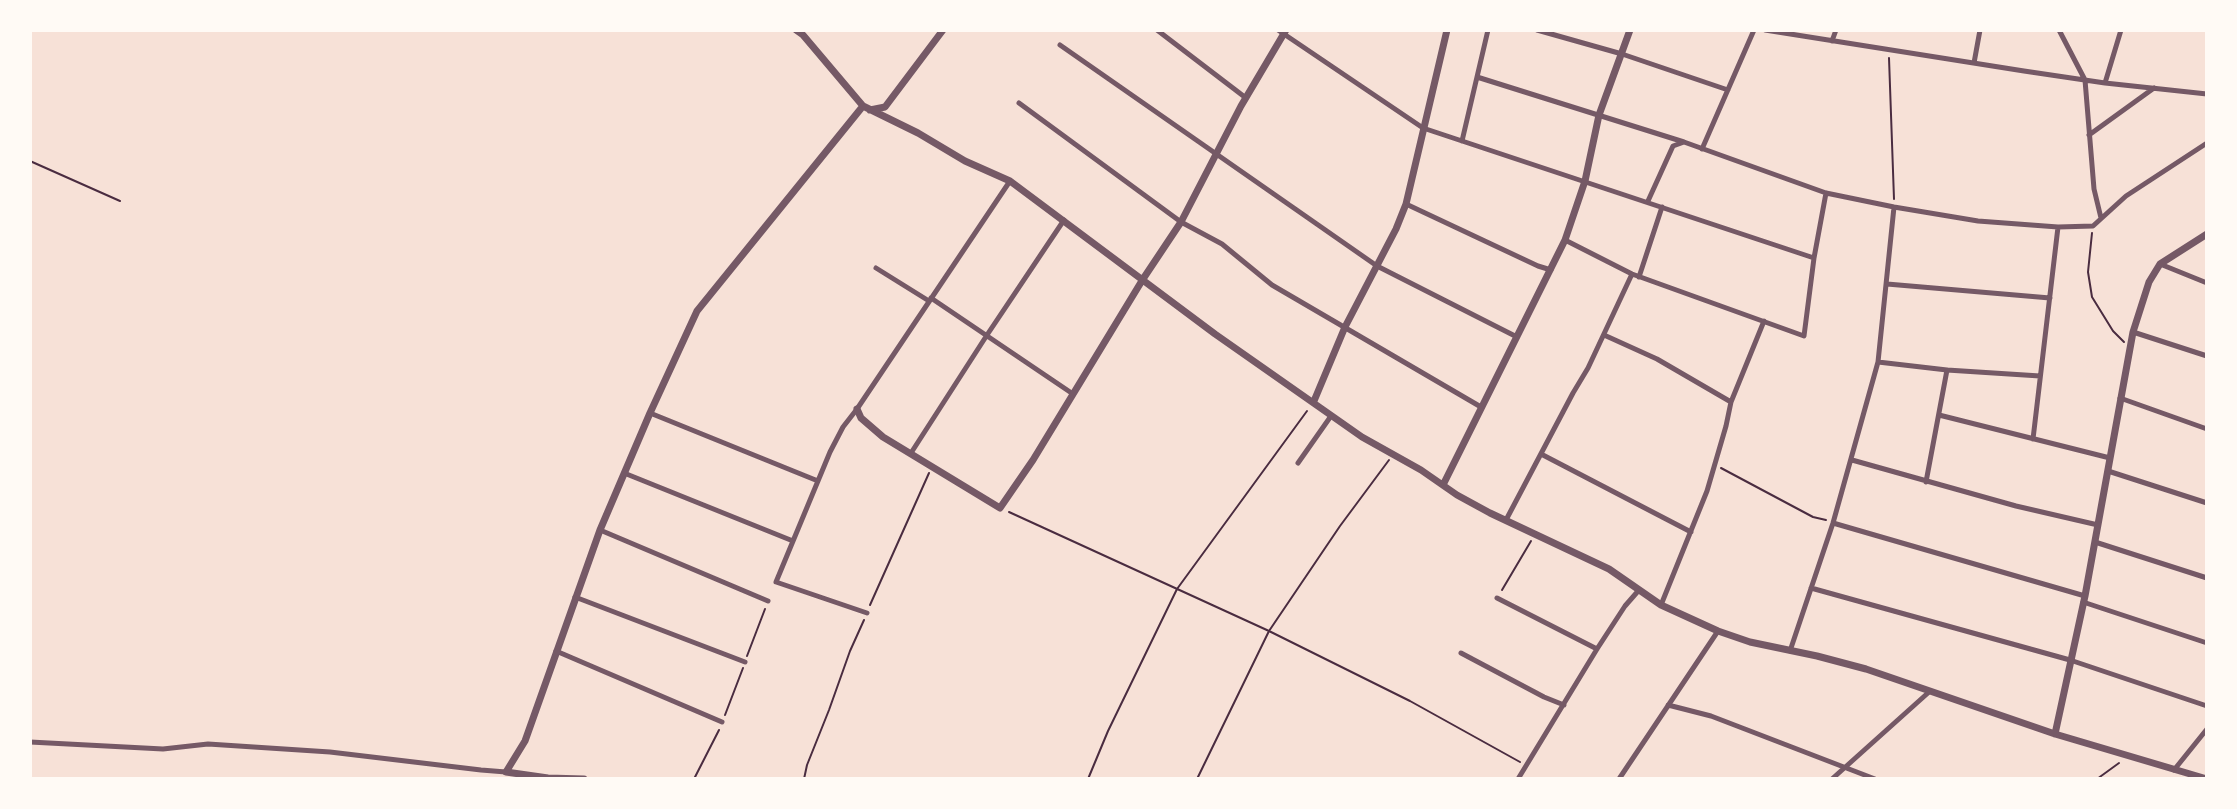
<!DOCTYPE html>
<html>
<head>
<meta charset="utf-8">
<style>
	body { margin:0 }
	#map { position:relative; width:2237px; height:809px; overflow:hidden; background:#f7e1d7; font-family:Roboto,sans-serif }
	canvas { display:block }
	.frame { position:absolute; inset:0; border:32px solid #fffaf5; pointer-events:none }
</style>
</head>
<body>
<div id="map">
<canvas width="2237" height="809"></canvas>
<div class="frame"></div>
</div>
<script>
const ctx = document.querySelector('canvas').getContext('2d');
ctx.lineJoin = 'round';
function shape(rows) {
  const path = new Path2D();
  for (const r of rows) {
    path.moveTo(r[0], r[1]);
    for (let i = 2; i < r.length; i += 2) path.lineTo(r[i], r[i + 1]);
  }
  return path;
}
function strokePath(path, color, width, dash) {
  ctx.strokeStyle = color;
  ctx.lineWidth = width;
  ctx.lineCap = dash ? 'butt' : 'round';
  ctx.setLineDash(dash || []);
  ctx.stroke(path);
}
strokePath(shape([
	[1889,58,1894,199],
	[30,161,120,201],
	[2092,233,2088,272,2092,297,2113,331,2124,342],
	[1721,468,1813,517,1826,520],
	[1009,512,1269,631,1410,701,1520,762],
	[1502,590,1531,541],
	[870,605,929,473],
	[747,656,765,609],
	[725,715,743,668],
	[694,779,719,730],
	[804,779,807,765,829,710,850,651,864,620],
	[1088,779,1108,731,1177,589,1307,411],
	[1197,779,1269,631,1340,526,1389,460],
	[2097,779,2119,763]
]), '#4a2c40', 2);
strokePath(shape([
	[1157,30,1246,98],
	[1278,30,1423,128,1814,258],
	[1537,30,1622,54,1728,90],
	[1765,30,2024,71,2105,83,2207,94],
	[2059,30,2085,80,2094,189,2101,218],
	[1832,41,1836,30],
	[1060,45,1377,266,1517,337],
	[1974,63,1980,30],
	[1477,77,1684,142,1826,193,1894,207,1978,221,2058,227,2093,226,2126,196,2207,143],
	[2105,83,2121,30],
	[1019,103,1181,222,1222,244,1272,285,1481,407],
	[2089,135,2154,88],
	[1462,141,1488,30],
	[1702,149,1754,30],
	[1648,201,1673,146,1684,142],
	[1406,204,1538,266,1551,270],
	[1565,240,1632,274,1804,336,1814,258,1826,193],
	[2160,264,2207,283],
	[876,268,929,301],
	[1639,277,1662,207],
	[1887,284,2050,298],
	[931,298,1073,394],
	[2133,332,2207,356],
	[1604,335,1657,359,1731,402],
	[1878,362,1947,370,2040,376],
	[2120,398,2207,429],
	[650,413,818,481],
	[1939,415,2110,458],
	[2033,439,2058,227],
	[911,453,987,335,1064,220],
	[1541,454,1691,532],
	[1852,460,2016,506,2098,525],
	[1298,463,1331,416],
	[2108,471,2207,503],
	[624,473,793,541],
	[1926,482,1947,370],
	[1506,520,1573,393,1588,368,1632,274],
	[1833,523,2085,596],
	[600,530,768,601],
	[2095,542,2207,578],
	[1811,588,2070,660,2207,706],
	[575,597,745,662],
	[1497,598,1597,649],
	[2083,602,2207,643],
	[1661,605,1707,491,1726,426,1731,402,1764,321],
	[867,613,776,582,830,452,843,427,857,409,1010,181],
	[556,651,722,722],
	[1790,651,1833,523,1878,362,1894,207],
	[1461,653,1544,697,1564,705],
	[1668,705,1711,716,1875,779],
	[30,742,163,749,208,744,330,752,481,770,506,772],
	[2174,770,2207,729],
	[1518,779,1597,649,1625,606,1639,590],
	[1619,779,1718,631],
	[1832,779,1929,692]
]), '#755966', 5);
strokePath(shape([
	[796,30,803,35,863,106,918,133,965,161,1010,181,1215,334,1362,437,1421,470,1457,495,1490,513,1609,569,1661,605,1718,631,1750,642,1817,656,1866,669,2055,734,2207,779],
	[870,110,885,107,943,30],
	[1314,401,1345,327,1396,229,1406,204,1447,30],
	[857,409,861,418,883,437,1000,508,1033,460,1143,279,1181,222,1241,106,1286,30],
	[1443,485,1565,240,1585,181,1599,115,1630,30],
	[2055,734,2085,596,2133,332,2149,282,2160,264,2207,234],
	[584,779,548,778,506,772,525,741,600,530,650,413,697,311,863,106]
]), '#755966', 7);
</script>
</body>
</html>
